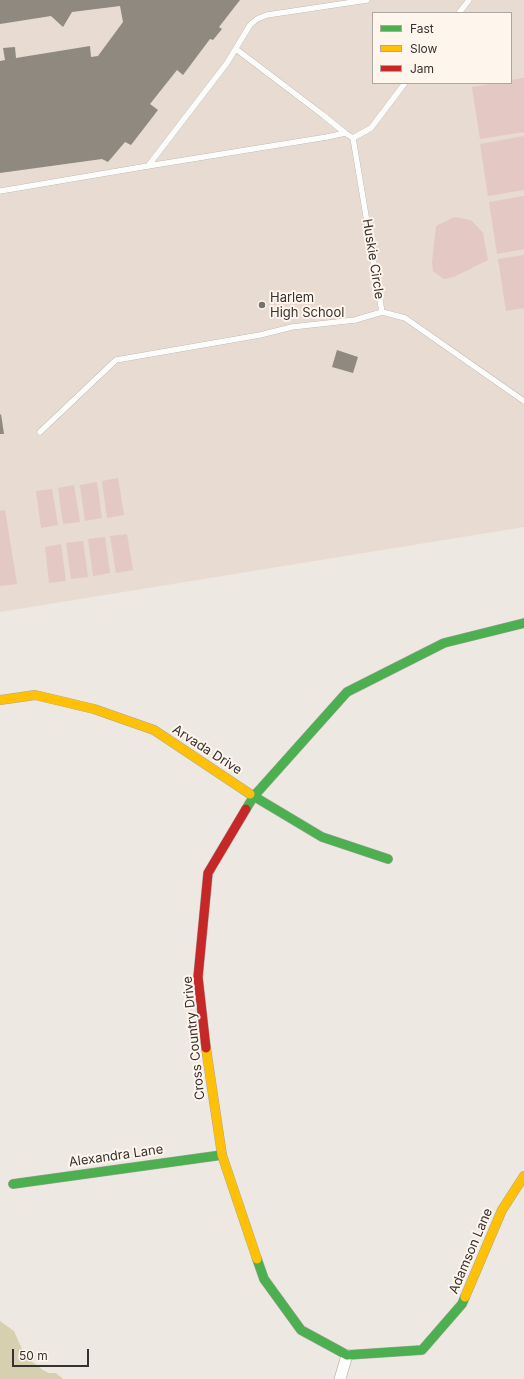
<!DOCTYPE html>
<html>
<head>
<meta charset="utf-8">
<style>
	body { margin:0 }
	#map { position:relative; width:524px; height:1379px; overflow:hidden; background:#eee8e2; font-family:Inter,sans-serif }
	canvas { display:block }
	.legend { position:absolute; left:372px; top:12px; width:140px; height:72px; box-sizing:border-box; background:#fef5ed; border:1px solid #aea7a1; margin:0; padding:5px 7px; list-style:none; font-size:12px; color:#36322f }
	.legend li { display:flex; align-items:center; gap:8px; height:20px }
	.legend b { width:20px; border:1px solid #aea7a1 }
	.scale { position:absolute; left:12px; top:1349px; width:77px; height:18px; box-sizing:border-box; border:2px solid #36322f; border-top:0; padding-left:5px; font-size:12px; line-height:14px; white-space:nowrap; color:#36322f; -webkit-text-stroke:3px #fef5ed; paint-order:stroke }
</style>
</head>
<body>
<div id="map">
<canvas width="524" height="1379"></canvas>
<ul class="legend">
<li><b style="height:5px;background:#4caf50"></b>Fast</li>
<li><b style="height:5px;background:#ffc107"></b>Slow</li>
<li><b style="height:5px;background:#c62828"></b>Jam</li>
</ul>
<div class="scale">50 m</div>
</div>
<script>
const ctx = document.querySelector('canvas').getContext('2d');
ctx.lineJoin = 'round';
function fillPath(path, color) {
  ctx.fillStyle = color;
  ctx.fill(path, 'evenodd');
}
function shape(rows) {
  const path = new Path2D();
  for (const r of rows) {
    path.moveTo(r[0], r[1]);
    for (let i = 2; i < r.length; i += 2) path.lineTo(r[i], r[i + 1]);
  }
  return path;
}
function strokePath(path, color, width, dash) {
  ctx.strokeStyle = color;
  ctx.lineWidth = width;
  ctx.lineCap = dash ? 'butt' : 'round';
  ctx.setLineDash(dash || []);
  ctx.stroke(path);
}
function write(font, color, halo, rows, align = 'center') {
  ctx.font = font + ' Inter,sans-serif';
  ctx.lineWidth = 4;
  ctx.setLineDash([]);
  ctx.textBaseline = 'middle';
  ctx.strokeStyle = halo;
  ctx.fillStyle = color;
  for (const [text, x, y, turn = 0] of rows) {
    ctx.save();
    ctx.translate(x, y);
    ctx.rotate((+turn || 0) * Math.PI / 180);
    ctx.textAlign = isNaN(turn) ? turn : align;
    if (halo) ctx.strokeText(text, 0, 0);
    ctx.fillText(text, 0, 0);
    ctx.restore();
  }
}
fillPath(shape([
	[0,0,524,0,524,527,0,612],
	[373,13,511,13,511,83,373,83]
]), '#e8dbd1');
fillPath(shape([
	[524,78,524,132,480,139,472,87,496,83,511,83,511,80],
	[524,136,524,190,488,196,480,144],
	[524,196,524,249,497,254,489,202],
	[454,217,471,220,483,233,488,260,454,277,444,279,433,271,432,262,436,226],
	[524,255,524,308,506,311,498,259],
	[118,478,124,515,107,518,102,481],
	[97,482,102,518,85,521,80,485],
	[74,485,80,522,63,524,58,488],
	[52,489,58,525,41,528,36,491],
	[5,510,17,584,0,586,0,511],
	[127,534,133,570,116,573,110,536],
	[105,537,110,573,93,576,88,539],
	[83,541,88,577,71,579,66,543],
	[61,544,66,581,49,583,45,547]
]), '#e3c8c4');
fillPath(shape([
	[0,1321,14,1331,25,1356,43,1370,49,1373,56,1373,63,1379,0,1379]
]), '#d7d0b0');
fillPath(shape([
	[0,0,240,0,219,27,222,29,213,40,210,39,183,75,177,70,150,104,158,110,131,145,125,142,108,162,102,159,0,173,0,61,5,60,3,48,15,47,16,58,90,46,91,57,98,56,123,22,120,6,72,12,63,27,51,16,0,24],
	[337,350,358,357,353,373,332,367],
	[1,414,4,434,0,434,0,415]
]), '#8f8980');
const lane = shape([
	[459,13,469,0],
	[236,49,323,115,345,133],
	[405,83,371,128,353,138,382,312,405,318,524,401],
	[148,166,227,63,250,25,257,19,267,15,367,0],
	[0,191,148,166,327,137,345,133,353,138],
	[40,432,116,360,260,335,292,327,355,320,382,312]
]);
const street = shape([
	[340,1379,347,1355]
]);
const fast = shape([
	[250,794,322,837,388,859],
	[246,809,254,796,347,692,444,643,524,623],
	[13,1184,222,1155],
	[257,1259,264,1279,301,1330,347,1355,422,1350,462,1304,465,1297]
]);
const slow = shape([
	[0,700,35,695,94,709,154,730,250,794],
	[206,1048,222,1155,257,1259],
	[465,1297,502,1210,524,1176]
]);
const jam = shape([
	[206,1048,198,977,208,873,246,809]
]);
strokePath(lane, '#a9a4a0', 6);
strokePath(street, '#a9a4a0', 12);
strokePath(fast, '#a9a4a0', 10);
strokePath(slow, '#a9a4a0', 10);
strokePath(jam, '#a9a4a0', 10);
strokePath(lane, '#fcfcfb', 5.5);
strokePath(street, '#fcfcfb', 11);
strokePath(fast, '#4caf50', 9);
strokePath(slow, '#ffc107', 9);
strokePath(jam, '#c62828', 9);
for (const [x, y, r, color] of [
	[262,305,4,"#76726e"]
]) {
  const dot = new Path2D();
  dot.arc(x, y, r, 0, 2 * Math.PI);
  ctx.fillStyle = color;
  ctx.fill(dot);
  strokePath(dot, '#fef5ed', 1.5);
}
write('13px', '#36322f', '#fef5ed', [
	["Huskie Circle",373,259,81],
	["Arvada Drive",207,750,33],
	["Cross Country Drive",194,1038,-96],
	["Alexandra Lane",116,1156,-8],
	["Adamson Lane",471,1251,-67]
]);
write('13px', '#36322f', '#fef5ed', [
	["Harlem",270,298],
	["High School",270,313]
], 'left');
</script>
</body>
</html>
